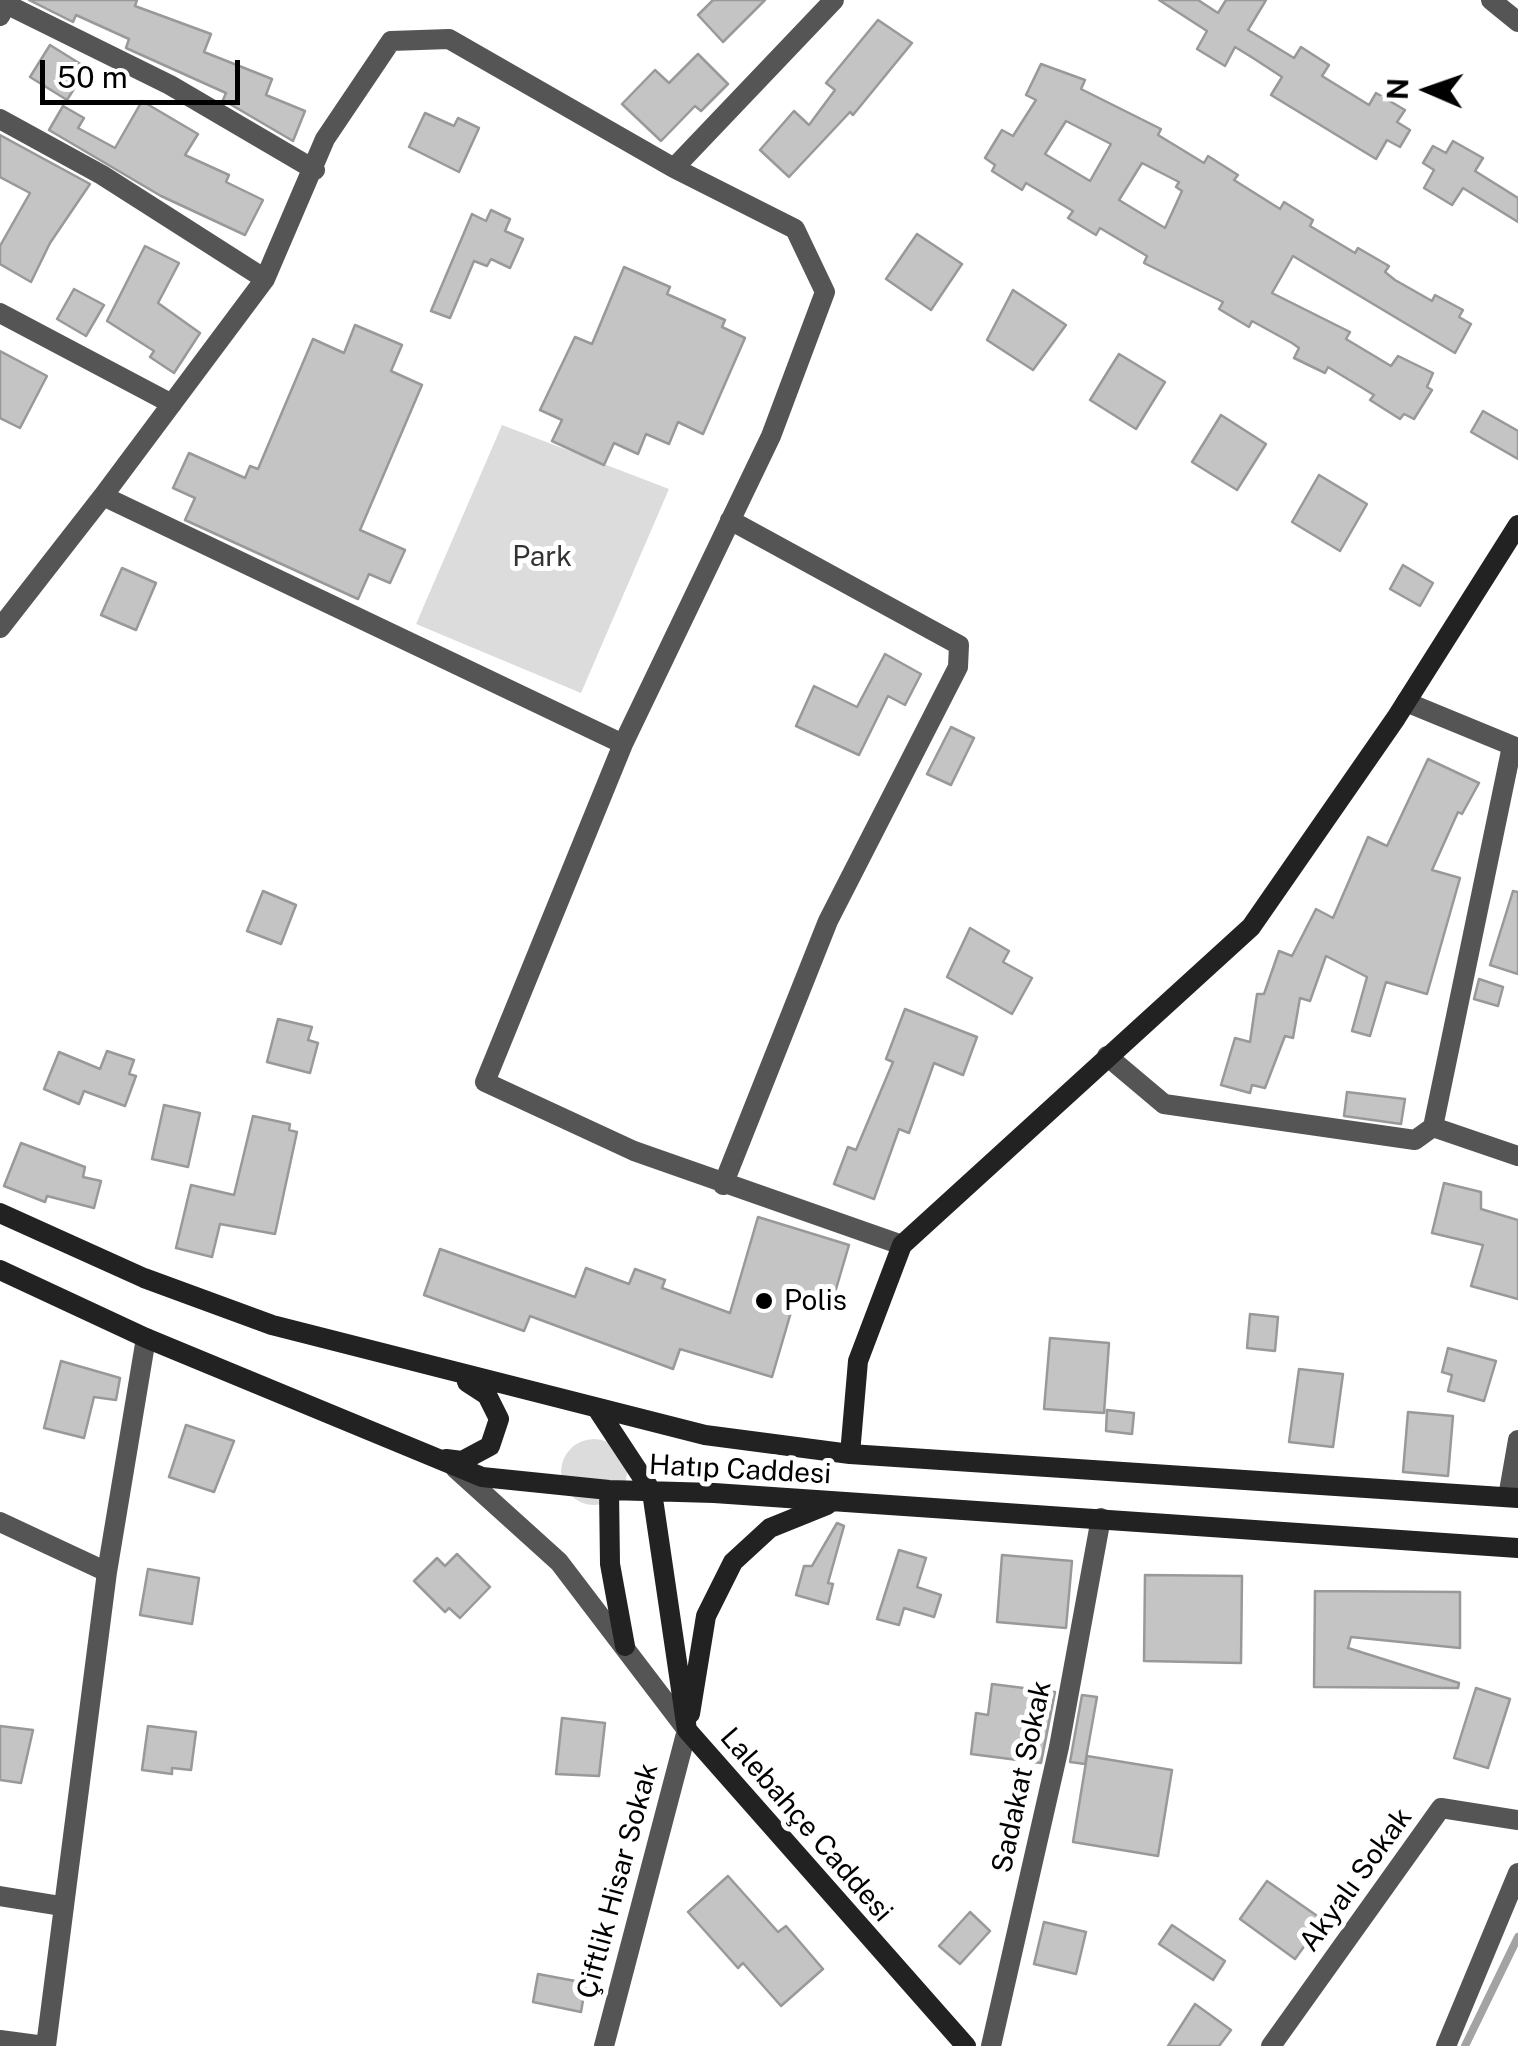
<!DOCTYPE html>
<html>
<head>
<meta charset="utf-8">
<style>
	body { margin:0 }
	#map { position:relative; width:1518px; height:2046px; overflow:hidden; background:#fff; font-family:"Public Sans",sans-serif }
	canvas { display:block }
	.north { position:absolute; left:1378px; top:40px; width:100px; height:100px; -webkit-text-stroke:8px #fff; paint-order:stroke; rotate:272deg; font-size:28px; font-weight:700; line-height:40px; text-align:center; color:#000 }
	.north::after { content:''; display:block; margin:auto; width:35px; height:45px; background:#000; clip-path:polygon(50% 0,100% 100%,50% 72%,0 100%) }
	.scale { position:absolute; left:40px; top:60px; width:200px; height:45px; box-sizing:border-box; border:5px solid #000; border-top:0; padding-left:12px; font-size:30px; line-height:35px; white-space:nowrap; color:#000; -webkit-text-stroke:8px #fff; paint-order:stroke }
</style>
</head>
<body>
<div id="map">
<canvas width="1518" height="2046"></canvas>
<div class="north">N</div>
<div class="scale">50 m</div>
</div>
<script>
const ctx = document.querySelector('canvas').getContext('2d');
ctx.lineJoin = 'round';
function fillPath(path, color) {
  ctx.fillStyle = color;
  ctx.fill(path, 'evenodd');
}
function shape(rows) {
  const path = new Path2D();
  for (const r of rows) {
    if (r.length === 3) {
      path.moveTo(r[0] + r[2], r[1]);
      path.arc(r[0], r[1], r[2], 0, 2 * Math.PI);
      continue;
    }
    path.moveTo(r[0], r[1]);
    for (let i = 2; i < r.length; i += 2) path.lineTo(r[i], r[i + 1]);
  }
  return path;
}
function strokePath(path, color, width, dash) {
  ctx.strokeStyle = color;
  ctx.lineWidth = width;
  ctx.lineCap = dash ? 'butt' : 'round';
  ctx.setLineDash(dash || []);
  ctx.stroke(path);
}
function write(font, color, halo, rows, align = 'center') {
  ctx.font = font + ' "Public Sans",sans-serif';
  ctx.lineWidth = 10;
  ctx.setLineDash([]);
  ctx.textBaseline = 'middle';
  ctx.strokeStyle = halo;
  ctx.fillStyle = color;
  for (const [text, x, y, turn = 0] of rows) {
    ctx.save();
    ctx.translate(x, y);
    ctx.rotate((+turn || 0) * Math.PI / 180);
    ctx.textAlign = isNaN(turn) ? turn : align;
    if (halo) ctx.strokeText(text, 0, 0);
    ctx.fillText(text, 0, 0);
    ctx.restore();
  }
}
fillPath(shape([
	[502,425,669,489,581,693,416,624],
	[594,1472,33]
]), '#dcdcdc');
strokePath(shape([
	[1465,2046,1518,1937]
]), '#a3a3a3', 8);
const building = shape([
	[29,0,137,0,135,6,211,34,204,52,272,79,266,95,305,111,293,141,223,100,226,93,126,48,129,39,76,15,73,22,29,0],
	[713,0,765,0,723,42,698,15,713,0],
	[1159,0,1198,0,1218,13,1226,0,1266,0,1248,30,1294,58,1301,47,1329,65,1322,76,1369,105,1376,93,1405,110,1397,122,1410,130,1400,147,1387,140,1376,159,1271,95,1282,77,1253,58,1235,47,1225,66,1197,49,1207,31,1159,0],
	[878,20,912,43,853,115,850,112,789,177,760,150,794,111,809,125,835,90,826,83,878,20],
	[50,45,87,68,67,100,30,77,50,45],
	[698,54,728,84,701,111,695,106,661,141,622,104,655,70,669,83,698,54],
	[1041,64,1085,80,1081,89,1161,129,1158,135,1204,163,1208,156,1238,175,1234,180,1280,209,1284,202,1313,220,1310,226,1355,253,1358,248,1389,266,1385,272,1395,280,1432,301,1435,295,1463,310,1459,317,1471,324,1455,353,1293,256,1272,293,1350,332,1346,339,1391,366,1398,356,1433,373,1427,387,1432,390,1414,419,1404,414,1400,419,1370,400,1374,395,1328,367,1325,373,1294,358,1299,348,1292,343,1252,321,1249,327,1219,309,1223,302,1144,263,1147,256,1100,228,1096,235,1068,218,1073,211,1026,183,1022,190,992,171,995,165,985,158,1002,130,1013,136,1036,100,1026,95,1041,64],
	[1066,121,1111,144,1090,181,1045,154,1066,121],
	[1142,163,1179,182,1176,187,1182,191,1165,228,1119,200,1142,163],
	[142,101,198,134,185,155,229,175,226,182,263,200,245,235,161,196,49,130,63,106,84,118,78,128,115,148,142,101],
	[425,113,454,126,458,118,479,128,459,172,409,147,425,113],
	[0,135,90,184,50,243,31,282,0,264,0,246,30,193,0,177,0,135],
	[1453,141,1483,158,1475,171,1518,198,1518,222,1463,188,1452,205,1424,188,1434,170,1423,163,1433,146,1446,153,1453,141],
	[491,210,510,219,505,231,523,239,510,268,491,259,487,266,474,261,450,318,431,311,472,214,486,221,491,210],
	[917,234,962,264,931,310,886,279,917,234],
	[145,246,179,263,158,303,200,333,174,373,150,357,154,351,107,321,145,246],
	[624,267,670,287,667,294,725,320,722,327,745,338,703,434,678,422,669,444,646,434,638,454,614,443,604,465,552,441,562,420,540,410,575,337,592,344,624,267],
	[74,289,104,305,86,336,57,319,74,289],
	[1013,290,1066,325,1033,370,987,340,1013,290],
	[355,325,402,345,391,371,422,385,360,530,405,550,390,583,369,574,358,599,185,520,195,498,173,488,189,453,245,478,250,466,258,469,313,339,344,353,355,325],
	[0,351,47,376,20,428,0,418,0,351],
	[1119,354,1165,382,1136,429,1090,400,1119,354],
	[1483,411,1518,431,1518,459,1471,432,1483,411],
	[1221,415,1266,444,1237,490,1192,462,1221,415],
	[1319,475,1367,504,1340,551,1292,522,1319,475],
	[1403,565,1433,583,1420,606,1390,589,1403,565],
	[122,568,156,583,136,630,101,615,122,568],
	[885,654,921,674,905,705,888,696,859,755,796,726,814,686,857,707,885,654],
	[951,727,974,738,951,785,927,774,951,727],
	[1428,759,1479,783,1462,814,1458,812,1432,870,1460,878,1427,994,1386,982,1370,1036,1352,1031,1367,977,1326,956,1310,1001,1300,998,1293,1038,1285,1036,1265,1088,1252,1085,1250,1093,1221,1085,1235,1038,1250,1042,1257,994,1264,994,1279,951,1292,956,1316,909,1333,918,1368,837,1387,846,1428,759],
	[263,891,296,905,281,944,247,931,263,891],
	[1513,891,1518,892,1518,974,1490,965,1513,891],
	[970,928,1009,951,1003,962,1032,978,1012,1014,947,977,970,928],
	[1479,979,1503,987,1498,1006,1474,999,1479,979],
	[905,1009,977,1037,963,1075,934,1063,909,1133,899,1129,874,1199,834,1184,848,1147,856,1150,893,1062,886,1059,905,1009],
	[278,1019,312,1027,308,1040,318,1043,310,1073,267,1062,278,1019],
	[107,1051,134,1060,129,1074,136,1076,125,1106,84,1091,79,1104,44,1089,59,1052,100,1069,107,1051],
	[1347,1092,1405,1099,1401,1124,1344,1116,1347,1092],
	[164,1105,200,1113,188,1167,152,1159,164,1105],
	[253,1116,290,1124,289,1130,297,1132,275,1234,220,1224,212,1257,176,1248,191,1185,234,1195,253,1116],
	[21,1143,85,1167,83,1177,101,1181,94,1208,47,1196,45,1202,4,1186,21,1143],
	[1444,1183,1481,1192,1481,1209,1518,1220,1518,1299,1471,1286,1483,1245,1432,1233,1444,1183],
	[758,1217,849,1245,831,1306,796,1295,772,1377,680,1349,673,1369,530,1316,524,1331,424,1295,440,1249,575,1297,586,1268,629,1284,635,1269,665,1280,662,1288,730,1313,758,1217],
	[1250,1314,1278,1317,1275,1351,1247,1348,1250,1314],
	[1050,1338,1109,1343,1104,1413,1044,1409,1050,1338],
	[1448,1348,1496,1361,1484,1401,1448,1391,1452,1375,1442,1372,1448,1348],
	[61,1361,120,1378,116,1400,94,1397,84,1438,44,1428,61,1361],
	[1299,1369,1343,1374,1333,1447,1289,1442,1299,1369],
	[1107,1410,1134,1413,1132,1434,1106,1431,1107,1410],
	[1408,1412,1453,1416,1448,1476,1403,1472,1408,1412],
	[186,1425,234,1441,214,1492,169,1477,186,1425],
	[837,1523,844,1526,828,1583,833,1584,828,1604,796,1595,804,1566,812,1566,837,1523],
	[899,1550,926,1558,917,1587,941,1595,934,1617,904,1608,899,1625,877,1619,899,1550],
	[457,1554,490,1587,460,1618,449,1608,445,1612,414,1581,437,1558,445,1566,457,1554],
	[1002,1555,1072,1561,1066,1628,997,1622,1002,1555],
	[148,1569,199,1578,192,1624,140,1615,148,1569],
	[1145,1575,1242,1576,1241,1663,1144,1661,1145,1575],
	[1315,1591,1460,1592,1460,1648,1351,1637,1348,1648,1459,1683,1458,1688,1314,1687,1315,1591],
	[992,1684,1055,1692,1041,1763,971,1754,976,1713,988,1715,992,1684],
	[1476,1688,1510,1699,1488,1768,1454,1758,1476,1688],
	[1082,1695,1097,1697,1085,1764,1070,1762,1082,1695],
	[562,1718,605,1723,599,1776,556,1774,562,1718],
	[0,1726,33,1730,21,1783,0,1780,0,1726],
	[148,1726,196,1732,191,1770,172,1768,172,1774,142,1770,148,1726],
	[1087,1756,1172,1770,1158,1856,1073,1842,1087,1756],
	[728,1876,778,1932,786,1926,823,1969,781,2006,743,1963,738,1968,688,1912,728,1876],
	[1267,1881,1323,1920,1295,1959,1240,1919,1267,1881],
	[970,1912,990,1931,960,1964,939,1946,970,1912],
	[1044,1922,1086,1932,1076,1974,1034,1964,1044,1922],
	[1172,1925,1225,1961,1213,1980,1159,1944,1172,1925],
	[538,1974,586,1983,581,2012,533,2002,538,1974],
	[1195,2004,1231,2030,1219,2046,1168,2046,1195,2004]
]);
fillPath(building, '#c4c4c4');
strokePath(building, '#999', 2.5);
strokePath(shape([
	[834,0,674,168,795,229,825,292,771,436,623,744,485,1082,634,1151,902,1245],
	[1491,0,1518,22],
	[0,16,6,4,170,85,315,170],
	[0,119,102,175,265,279],
	[0,313,172,404],
	[0,628,103,496],
	[1406,702,1518,748],
	[623,744,103,496,265,279,325,139,391,41,449,39,674,168],
	[1512,746,1433,1127,1518,1156],
	[1107,1056,1164,1104,1415,1140,1433,1127],
	[723,1185,828,921,958,667,959,645,730,520],
	[455,1468,559,1562,687,1730,604,2046],
	[1508,1497,1518,1440],
	[0,1522,107,1572],
	[0,1896,61,1906],
	[0,2040,45,2046],
	[46,2046,107,1572,146,1338],
	[991,2046,1059,1747,1101,1518],
	[1271,2046,1441,1808,1518,1820],
	[1446,2046,1518,1873]
]), '#555', 20);
strokePath(shape([
	[0,1213,144,1278,272,1325,705,1435,850,1454,1518,1498],
	[0,1270,146,1338,482,1477,609,1490,714,1493,1518,1548],
	[598,1410,652,1492,687,1730,966,2046],
	[850,1454,858,1361,902,1245,1251,927,1396,718,1518,525],
	[446,1459,462,1461,490,1446,499,1419,487,1395,467,1382],
	[609,1490,610,1564,625,1646],
	[690,1714,706,1616,733,1562,770,1528,827,1505]
]), '#222', 20);
for (const [x, y, r, color] of [
	[764,1301,10,"#000"]
]) {
  const dot = new Path2D();
  dot.arc(x, y, r, 0, 2 * Math.PI);
  ctx.fillStyle = color;
  ctx.fill(dot);
  strokePath(dot, '#fff', 4);
}
write('28px', '#333', '#fff', [
	["Park",542,557]
]);
write('28px', '#000', '#fff', [
	["Polis",784,1301]
], 'left');
write('28px', '#000', '#fff', [
	["Hatıp Caddesi",740,1470,3],
	["Sadakat Sokak",1022,1777,-78],
	["Lalebahçe Caddesi",806,1825,49],
	["Akyalı Sokak",1356,1880,-54],
	["Çiftlik Hisar Sokak",618,1881,-75]
]);
</script>
</body>
</html>
